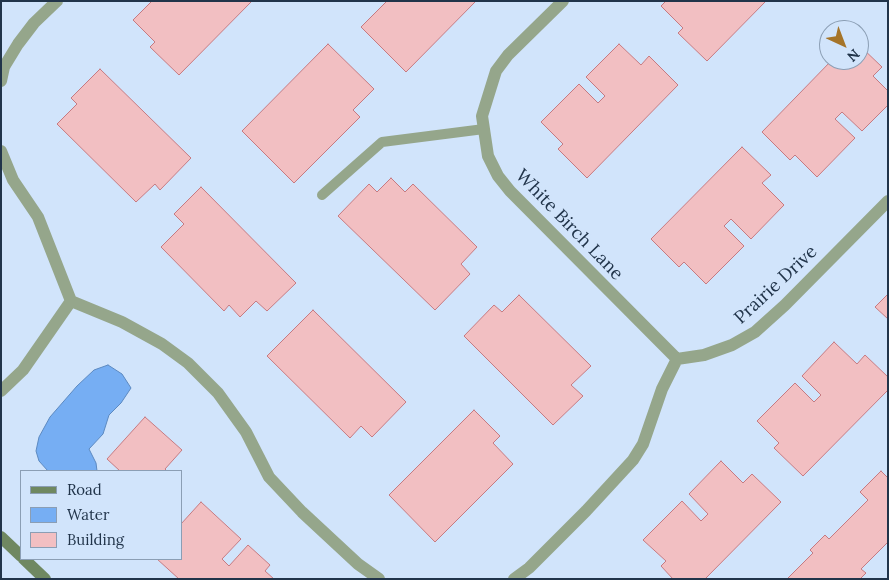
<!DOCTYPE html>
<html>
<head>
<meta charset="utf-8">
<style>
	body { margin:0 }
	#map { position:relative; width:889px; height:580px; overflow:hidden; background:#d1e4fb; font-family:Lora,serif }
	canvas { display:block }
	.frame { position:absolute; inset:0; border:2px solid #21344a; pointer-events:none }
	.legend { position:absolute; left:20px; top:470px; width:162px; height:90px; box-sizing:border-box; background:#d1e4fb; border:1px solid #8b9eb4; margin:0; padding:6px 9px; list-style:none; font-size:15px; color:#21344a }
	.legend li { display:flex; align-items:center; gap:10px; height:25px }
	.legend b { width:25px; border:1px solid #8b9eb4 }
	.north { position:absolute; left:819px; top:20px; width:50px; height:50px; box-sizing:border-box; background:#d1e4fb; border:1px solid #8b9eb4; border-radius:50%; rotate:137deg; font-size:14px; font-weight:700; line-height:20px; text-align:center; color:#21344a }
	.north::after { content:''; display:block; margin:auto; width:18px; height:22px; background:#a57429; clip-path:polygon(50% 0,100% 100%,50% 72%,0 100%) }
</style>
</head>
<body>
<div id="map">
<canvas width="889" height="580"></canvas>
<div class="frame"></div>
<ul class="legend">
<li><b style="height:6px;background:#6f8861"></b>Road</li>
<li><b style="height:14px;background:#76aef3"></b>Water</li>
<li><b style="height:14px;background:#f2bfc2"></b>Building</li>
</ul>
<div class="north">N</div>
</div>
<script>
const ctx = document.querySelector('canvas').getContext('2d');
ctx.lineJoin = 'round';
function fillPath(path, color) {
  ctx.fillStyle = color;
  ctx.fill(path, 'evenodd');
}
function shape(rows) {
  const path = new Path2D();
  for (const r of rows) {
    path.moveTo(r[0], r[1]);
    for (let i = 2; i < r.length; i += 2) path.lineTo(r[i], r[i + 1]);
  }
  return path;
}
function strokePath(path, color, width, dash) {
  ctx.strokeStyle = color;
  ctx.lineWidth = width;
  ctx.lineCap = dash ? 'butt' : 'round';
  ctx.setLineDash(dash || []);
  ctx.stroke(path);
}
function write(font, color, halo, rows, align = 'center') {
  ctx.font = font + ' Lora,serif';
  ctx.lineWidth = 5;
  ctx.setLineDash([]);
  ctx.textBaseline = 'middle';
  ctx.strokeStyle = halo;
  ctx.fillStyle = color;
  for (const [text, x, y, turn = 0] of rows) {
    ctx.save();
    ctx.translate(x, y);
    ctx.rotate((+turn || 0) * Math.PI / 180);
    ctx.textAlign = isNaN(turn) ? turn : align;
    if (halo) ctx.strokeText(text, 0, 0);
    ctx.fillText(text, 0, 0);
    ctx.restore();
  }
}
const water = shape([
	[108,365,122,374,131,388,121,403,109,415,103,434,89,449,96,463,97,471,48,471,39,461,36,451,39,437,50,417,77,386,94,370,108,365]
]);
fillPath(water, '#76aef3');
strokePath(water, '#5c89c0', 1);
const building = shape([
	[152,1,252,1,179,75,150,47,155,42,133,20,152,1],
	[387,1,476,1,406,72,361,27,387,1],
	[666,1,766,1,707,61,678,33,683,28,661,6,666,1],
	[328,44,374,89,353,110,360,117,294,183,242,131,328,44],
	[619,44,641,65,649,56,678,85,587,178,558,149,563,144,541,122,579,84,598,103,605,96,586,77,619,44],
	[859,45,882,67,873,76,888,91,888,105,862,131,842,112,835,119,855,138,817,177,795,155,790,160,762,132,832,60,859,60,859,45],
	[100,69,191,158,160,190,155,184,136,202,57,124,77,104,71,98,100,69],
	[742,147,771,175,762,183,784,205,751,239,731,219,724,226,744,246,706,284,684,262,679,267,651,239,742,147],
	[391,178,405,192,413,184,477,247,461,264,470,274,435,310,338,216,369,184,377,192,391,178],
	[201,187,296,283,267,311,256,301,240,317,229,305,224,311,161,247,184,224,174,214,201,187],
	[888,294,888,319,875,307,888,294],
	[519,295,591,366,571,385,583,396,553,425,464,336,494,305,502,312,519,295],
	[313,310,406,402,372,437,361,426,350,438,267,356,313,310],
	[834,342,857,364,865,355,888,377,888,390,803,476,774,448,779,443,757,421,795,383,814,402,821,395,802,376,834,342],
	[474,410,500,436,493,443,513,464,435,542,389,495,474,410],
	[145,417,182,450,165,469,167,471,120,471,107,459,145,417],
	[721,461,743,483,752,474,781,502,705,579,673,579,661,566,666,561,643,540,682,501,701,521,708,514,689,494,721,461],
	[881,471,888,478,888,542,861,569,866,573,860,579,787,579,813,553,810,550,825,535,829,539,868,500,860,492,881,471],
	[201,502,241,539,222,559,229,566,248,545,270,565,265,571,274,579,179,579,157,559,181,559,181,524,201,502]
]);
fillPath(building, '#f2bfc2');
strokePath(building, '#c67a81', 1);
strokePath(shape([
	[322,195,382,142,484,129]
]), '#95a68b', 10);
strokePath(shape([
	[563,1,508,55,496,71,482,116,488,156,498,176,510,191,677,359],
	[1,81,4,67,18,44,34,23,57,1],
	[1,151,13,180,38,217,71,301],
	[71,301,122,322,162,344,188,363,218,393,246,432,269,477,302,512,358,564,379,579],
	[1,391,23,370,71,301],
	[514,579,529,568,586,511,633,460,643,444,662,389,677,359,704,355,732,345,755,332,785,305,888,201]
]), '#95a68b', 12);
strokePath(shape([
	[1,537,21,556],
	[24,559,45,579]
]), '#6f8861', 12);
write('18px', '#21344a', '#d1e4fb', [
	["White Birch Lane",569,225,46],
	["Prairie Drive",776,285,-43]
]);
</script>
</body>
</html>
